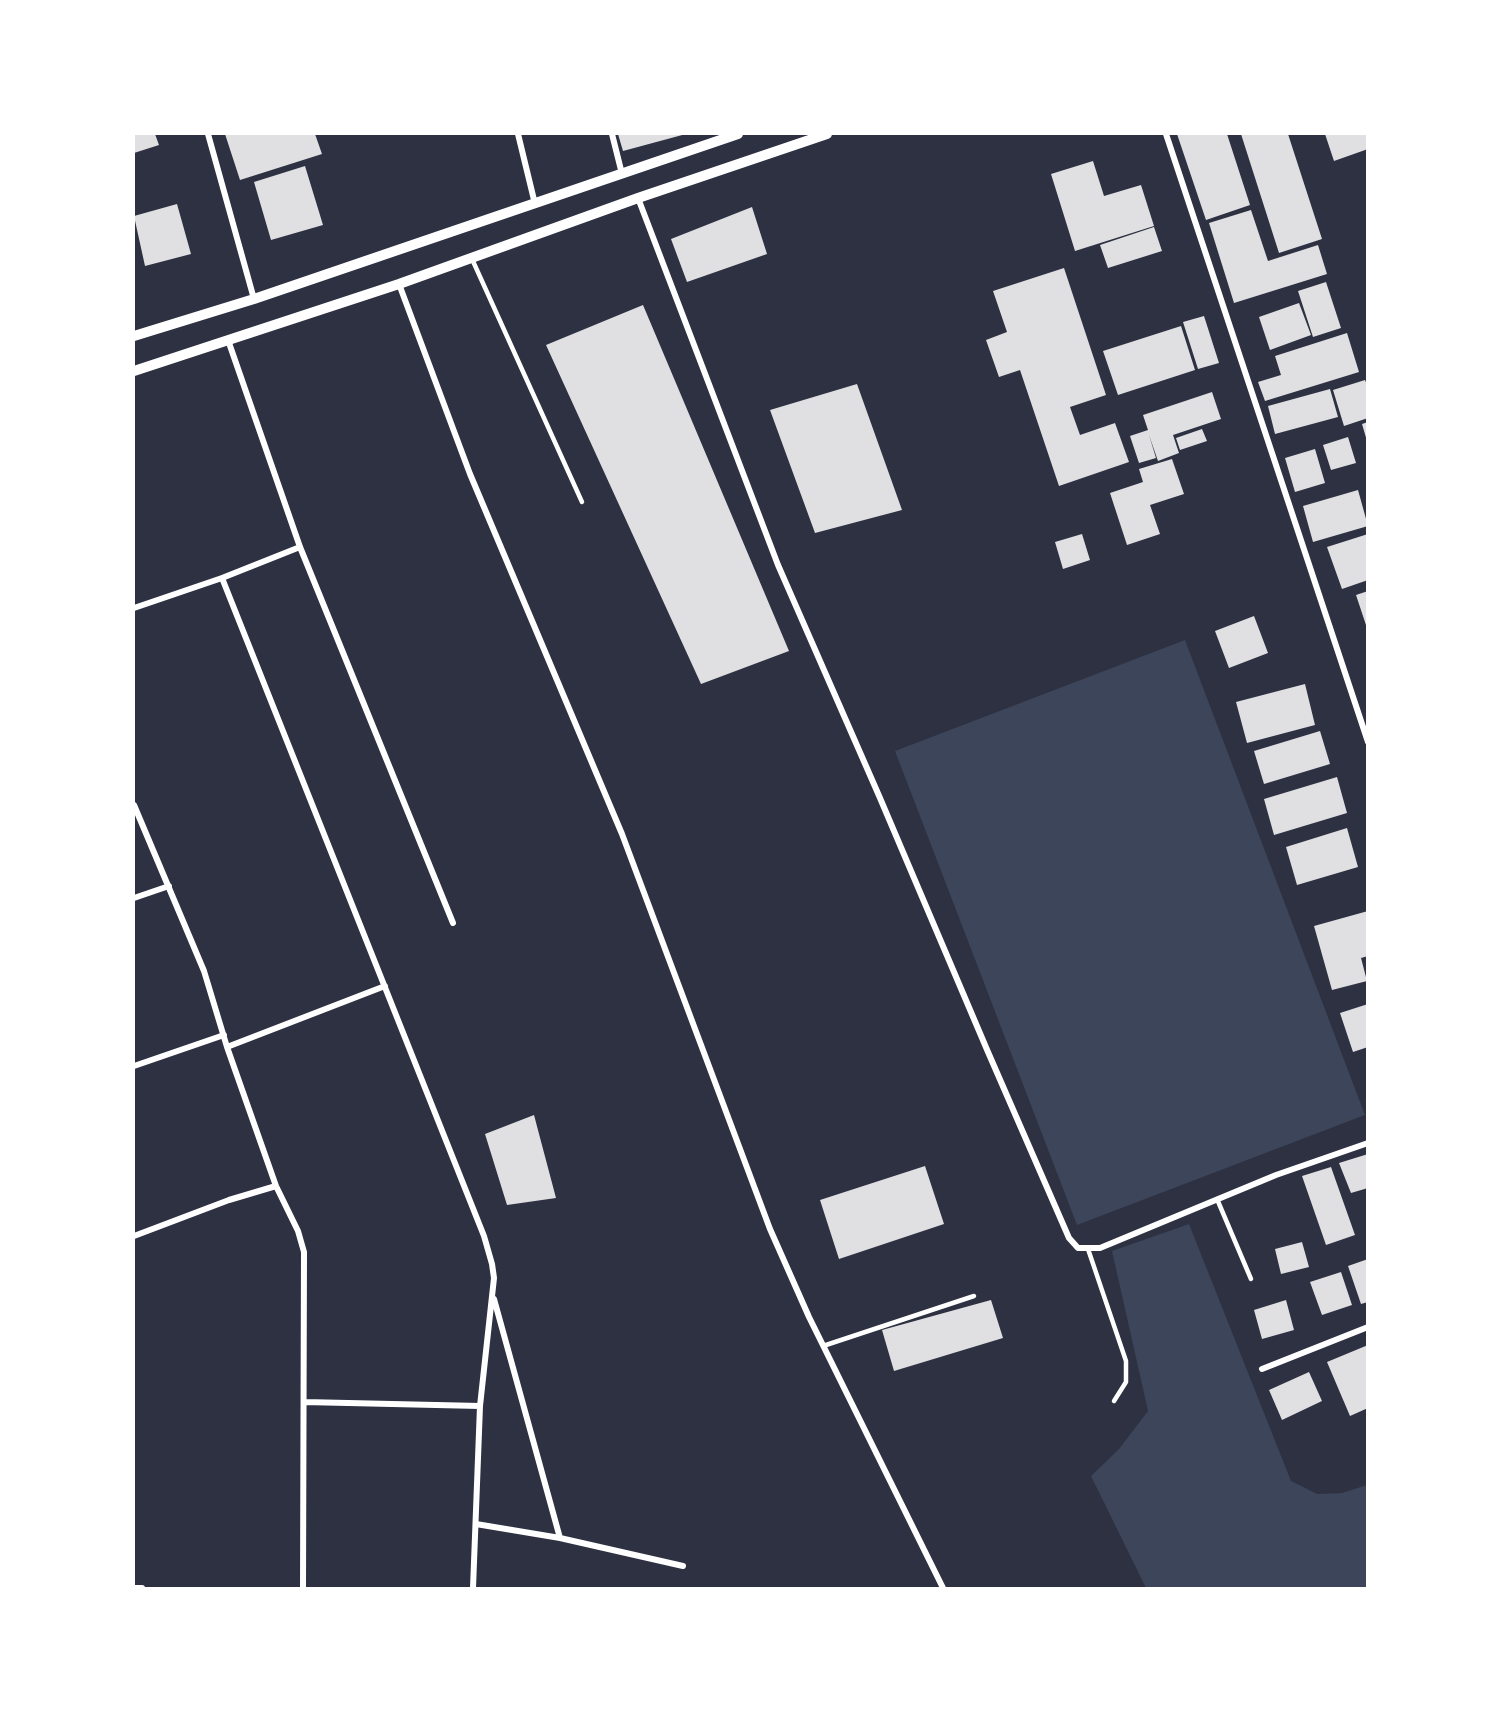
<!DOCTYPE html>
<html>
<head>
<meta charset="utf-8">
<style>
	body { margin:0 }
	#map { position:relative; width:1501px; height:1722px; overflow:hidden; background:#2d3142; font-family:"Exo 2",sans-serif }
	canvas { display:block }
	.frame { position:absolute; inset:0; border:135px solid #fff; pointer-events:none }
</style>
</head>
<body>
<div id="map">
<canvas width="1501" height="1722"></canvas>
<div class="frame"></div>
</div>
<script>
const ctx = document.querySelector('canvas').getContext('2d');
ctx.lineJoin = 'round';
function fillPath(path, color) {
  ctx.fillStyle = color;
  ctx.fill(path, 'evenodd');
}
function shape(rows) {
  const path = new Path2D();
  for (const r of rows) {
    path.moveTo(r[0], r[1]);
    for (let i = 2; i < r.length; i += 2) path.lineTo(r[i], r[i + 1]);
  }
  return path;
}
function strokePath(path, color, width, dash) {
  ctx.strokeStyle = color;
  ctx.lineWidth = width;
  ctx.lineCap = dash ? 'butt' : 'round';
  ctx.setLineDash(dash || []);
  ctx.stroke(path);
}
fillPath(shape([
	[1185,640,1365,1115,1077,1225,895,751],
	[1189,1224,1291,1481,1317,1494,1342,1493,1367,1485,1367,1588,1146,1588,1091,1476,1119,1449,1148,1411,1112,1251]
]), '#3c4559');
fillPath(shape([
	[134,134,155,134,159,145,134,153],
	[225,134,315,134,322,154,240,180],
	[618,134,686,134,623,151],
	[1177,134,1227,134,1250,205,1206,220],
	[1241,134,1288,134,1322,239,1279,253],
	[1325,134,1368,134,1368,149,1334,161],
	[1093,161,1104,196,1141,185,1154,226,1075,251,1051,174],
	[305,166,323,225,271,240,254,182],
	[177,204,191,254,145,266,134,216],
	[752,207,767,254,687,282,671,239],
	[1251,210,1268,261,1318,245,1327,274,1234,303,1209,223],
	[1154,227,1162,251,1108,268,1100,245],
	[1064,268,1106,395,1070,407,1080,435,1115,423,1129,462,1059,486,1020,370,999,377,986,340,1007,332,993,291],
	[1326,282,1341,328,1313,337,1298,291],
	[1299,303,1311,335,1270,350,1259,317],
	[643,305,789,651,701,684,546,345],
	[1204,316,1219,363,1198,369,1183,322],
	[1181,326,1195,370,1118,395,1103,351],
	[1347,333,1359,372,1265,401,1258,382,1281,375,1275,356],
	[1365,380,1368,387,1368,418,1344,426,1333,390],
	[857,384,902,510,815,533,770,410],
	[1330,389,1338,417,1275,434,1268,406],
	[1212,392,1221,419,1173,435,1179,453,1158,461,1149,435,1156,458,1139,463,1130,436,1148,430,1143,415],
	[1368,422,1368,441,1367,441,1362,424],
	[1202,429,1207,441,1180,450,1176,438],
	[1348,437,1356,463,1331,470,1323,445],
	[1315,449,1325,483,1295,492,1285,458],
	[1172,459,1184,494,1150,505,1160,534,1127,545,1110,493,1143,482,1139,469],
	[1358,490,1368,526,1313,542,1303,506],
	[1082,534,1090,560,1063,569,1055,542],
	[1368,534,1368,580,1342,589,1327,547],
	[1368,591,1368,627,1367,628,1356,595],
	[1254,616,1268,653,1229,668,1215,631],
	[1305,684,1315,725,1247,743,1236,702],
	[1320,731,1330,764,1264,784,1254,751],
	[1337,777,1347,813,1274,835,1264,799],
	[1347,828,1358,867,1297,885,1286,847],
	[1368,911,1368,956,1361,958,1367,981,1332,990,1314,926],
	[1368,1004,1368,1047,1353,1052,1340,1013],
	[534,1115,556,1198,507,1205,485,1134],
	[1368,1154,1368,1188,1351,1193,1339,1163],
	[925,1166,944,1224,839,1259,820,1200],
	[1331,1167,1355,1235,1326,1245,1302,1176],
	[1302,1242,1309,1267,1281,1274,1275,1249],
	[1368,1259,1368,1302,1361,1304,1348,1266],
	[1341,1272,1352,1305,1322,1315,1310,1282],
	[991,1300,1003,1338,894,1371,882,1330],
	[1286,1300,1294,1330,1262,1339,1254,1310],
	[1368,1345,1368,1408,1350,1416,1327,1362],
	[1309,1372,1322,1401,1282,1420,1269,1390]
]), '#e0e0e3');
strokePath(shape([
	[472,259,582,502],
	[1217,1199,1251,1279],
	[1088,1249,1126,1361,1126,1382,1114,1401],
	[823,1346,974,1296]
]), '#fff', 4.5);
strokePath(shape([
	[208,134,254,299],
	[518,134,535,204],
	[612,134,622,174],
	[1166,134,1368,742],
	[638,198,778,565,880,798,988,1052,1069,1238,1078,1248,1100,1248,1276,1175,1368,1143],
	[399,284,470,474,622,834,770,1229,809,1317,943,1588],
	[228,340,300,547,453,923],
	[222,578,484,1236,492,1264,494,1278,480,1406,473,1588],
	[134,608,222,578,300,547],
	[134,805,204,971,227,1047,276,1186,298,1231,304,1252,303,1588],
	[134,898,169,886],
	[227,1047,385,986],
	[134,1066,224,1035],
	[134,1236,229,1200,276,1186],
	[494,1299,560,1538],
	[1262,1369,1368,1327],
	[304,1402,480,1406],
	[476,1524,560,1538,683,1566],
	[134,1588,142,1588]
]), '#fff', 6);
strokePath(shape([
	[134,336,254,299,738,134],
	[134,371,399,284,638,198,827,134]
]), '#fff', 10);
</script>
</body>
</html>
